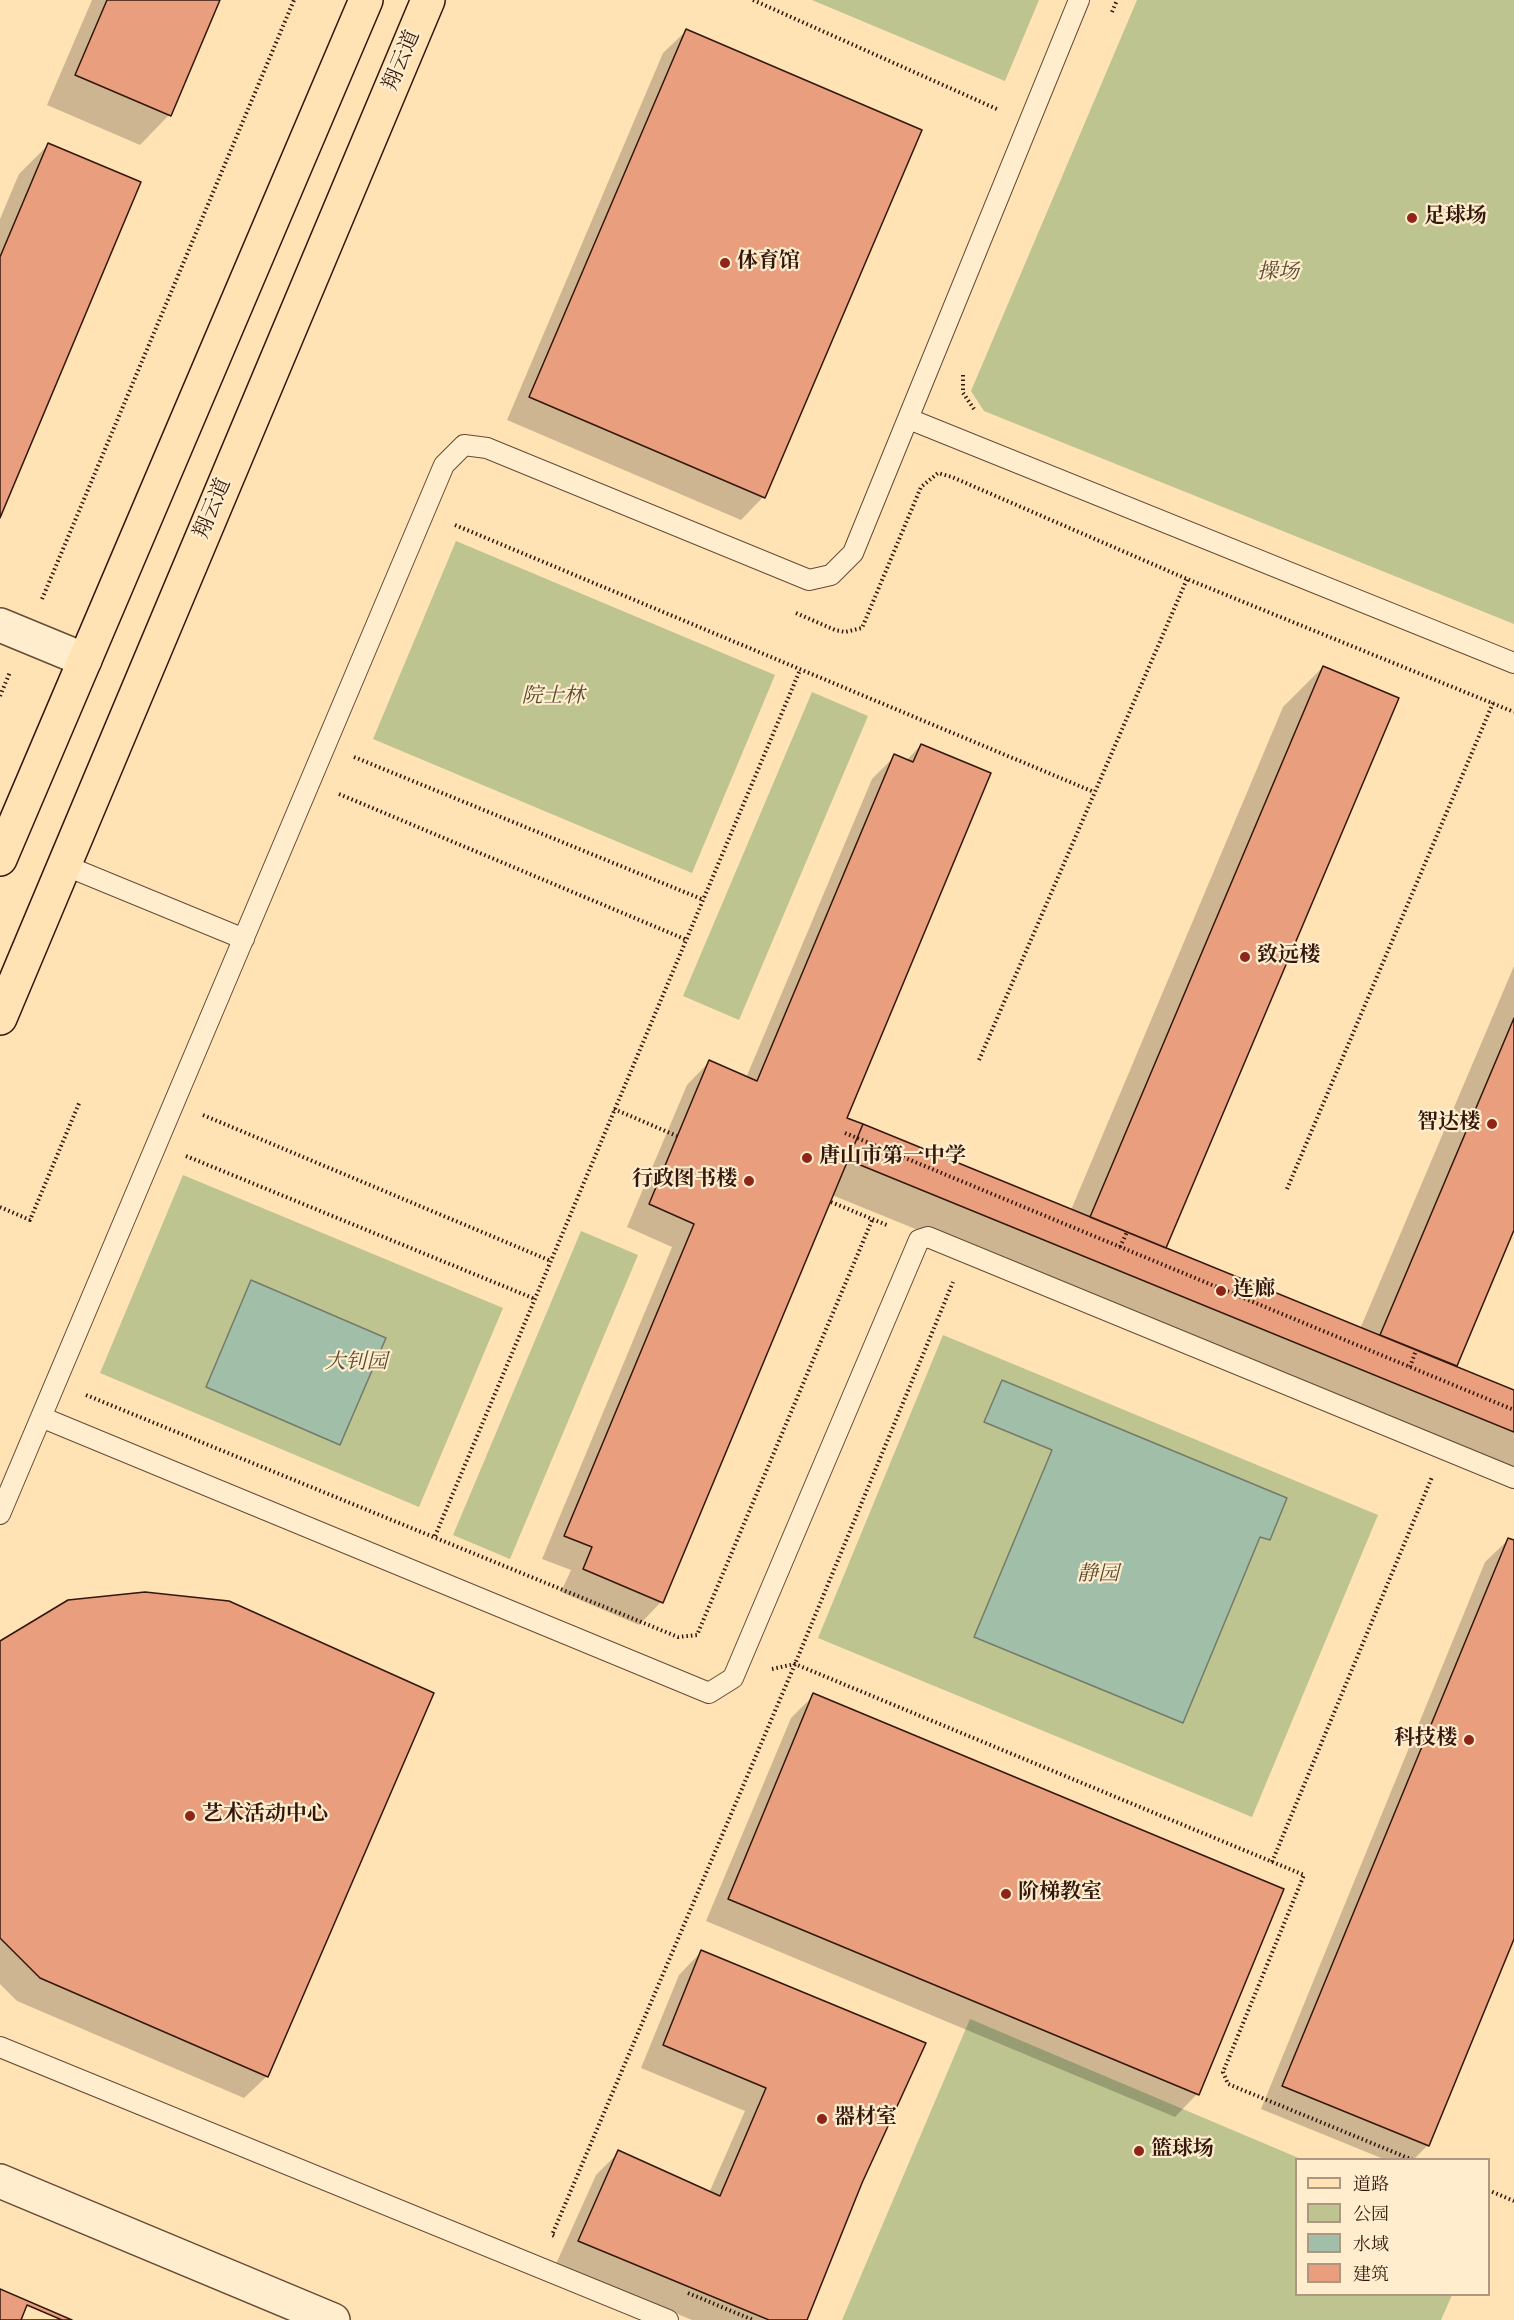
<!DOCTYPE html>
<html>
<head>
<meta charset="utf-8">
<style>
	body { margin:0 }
	#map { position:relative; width:1514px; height:2320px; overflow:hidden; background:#ffe3b4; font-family:"IM FELL English","Noto Serif SC",serif }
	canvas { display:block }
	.legend { position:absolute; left:1295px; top:2158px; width:195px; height:138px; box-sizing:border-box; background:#ffedce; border:2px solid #ad9780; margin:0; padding:8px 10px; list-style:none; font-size:18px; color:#33170c }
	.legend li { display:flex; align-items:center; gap:12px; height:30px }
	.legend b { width:30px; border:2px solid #ad9780 }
</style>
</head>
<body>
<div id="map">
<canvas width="1514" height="2320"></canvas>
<ul class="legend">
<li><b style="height:8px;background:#ffe3b4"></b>道路</li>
<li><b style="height:16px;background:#bdc48f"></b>公园</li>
<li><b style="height:16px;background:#a1bea9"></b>水域</li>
<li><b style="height:16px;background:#e99e7d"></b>建筑</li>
</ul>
</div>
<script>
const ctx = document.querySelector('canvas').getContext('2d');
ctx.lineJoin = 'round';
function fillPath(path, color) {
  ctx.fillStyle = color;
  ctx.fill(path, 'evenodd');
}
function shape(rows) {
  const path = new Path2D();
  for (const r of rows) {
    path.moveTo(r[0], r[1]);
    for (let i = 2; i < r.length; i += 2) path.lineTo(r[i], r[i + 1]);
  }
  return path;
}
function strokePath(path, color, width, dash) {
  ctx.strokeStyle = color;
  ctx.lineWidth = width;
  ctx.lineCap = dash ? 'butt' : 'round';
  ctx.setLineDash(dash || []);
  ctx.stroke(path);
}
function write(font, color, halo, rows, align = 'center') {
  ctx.font = font + ' "IM FELL English","Noto Serif SC",serif';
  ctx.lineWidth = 4.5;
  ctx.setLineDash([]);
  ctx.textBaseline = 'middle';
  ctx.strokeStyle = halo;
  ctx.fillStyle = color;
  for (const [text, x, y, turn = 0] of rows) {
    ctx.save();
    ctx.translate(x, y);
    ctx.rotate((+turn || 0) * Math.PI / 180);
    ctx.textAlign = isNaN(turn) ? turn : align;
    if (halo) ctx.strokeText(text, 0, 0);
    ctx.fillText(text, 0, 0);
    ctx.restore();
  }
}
fillPath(shape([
	[812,0,1039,0,1005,81],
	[1137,0,1514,0,1514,624,984,411,971,391],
	[456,541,775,675,692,873,373,739],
	[812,692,868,716,739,1020,683,996],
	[183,1175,503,1308,419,1507,100,1373],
	[581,1231,638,1255,510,1559,453,1535],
	[943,1335,1378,1515,1252,1817,818,1638],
	[970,2019,1301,2159,1296,2160,1296,2294,1452,2295,1441,2320,842,2320]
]), '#bdc48f');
const water = shape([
	[251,1280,386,1338,340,1445,206,1387,251,1280],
	[1002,1380,1287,1498,1270,1540,1260,1537,1183,1723,974,1637,1052,1450,984,1422,1002,1380]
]);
fillPath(water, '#a1bea9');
strokePath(water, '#757b6a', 1.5);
fillPath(shape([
	[92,0,219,0,169,115,140,145,47,105],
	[686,31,763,497,741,520,507,420,663,53],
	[48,145,0,514,0,219,19,174],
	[1323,667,1164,1248,1360,1329,1514,966,1514,1227,1454,1367,1514,1392,1514,1473,832,1195,661,1602,639,1625,561,1592,571,1570,542,1559,672,1247,627,1227,687,1085,709,1062,746,1078,872,779,895,756,906,761,921,745,845,1119,1071,1210,1283,707],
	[1508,1540,1514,1542,1514,1935,1428,2145,1413,2160,1386,2160,1261,2109,1485,1562],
	[0,1643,267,2076,244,2098,17,2001,0,1984],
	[814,1695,1197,2094,1175,2117,706,1921,791,1718],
	[701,1952,860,2183,806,2320,692,2320,556,2264,596,2175,619,2152,709,2193,745,2111,641,2068,679,1975]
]), '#0003');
const building = shape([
	[107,0,220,0,171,116,75,75,107,0],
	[686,29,922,130,765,498,529,397,686,29],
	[48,143,141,182,0,518,0,257,48,143],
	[1323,666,1399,698,1166,1248,1090,1217,1323,666],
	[921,744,991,773,847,1118,863,1124,663,1603,583,1569,592,1547,564,1536,694,1224,649,1204,709,1060,757,1081,894,754,913,762,921,744],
	[1514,1018,1514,1230,1457,1366,1380,1335,1514,1018],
	[863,1124,1514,1390,1514,1432,848,1160,863,1124],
	[1508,1538,1514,1540,1514,1939,1429,2146,1282,2086,1508,1538],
	[145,1592,229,1601,434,1693,268,2077,40,1978,0,1938,0,1641,68,1600,145,1592],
	[813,1693,1284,1889,1199,2095,728,1899,813,1693],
	[701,1950,926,2043,862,2183,807,2320,769,2320,578,2241,618,2150,720,2196,766,2088,663,2045,701,1950],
	[0,2289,72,2320,0,2320,0,2289],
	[27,2305,62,2320,21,2320,27,2305]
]);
fillPath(building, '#e99e7d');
strokePath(building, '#33170c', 1.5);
const service = shape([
	[909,419,1514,663],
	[64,865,244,939],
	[41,1417,709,1693,733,1678,919,1240,928,1237,1514,1478],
	[0,1514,444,465,464,445,487,448,809,580,831,575,853,553,1079,0],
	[0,2047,668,2320]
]);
const minor = shape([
	[0,625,85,660],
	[0,2181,333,2320]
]);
const primary = shape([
	[0,859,366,0],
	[0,1018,428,0]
]);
strokePath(service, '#664a36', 22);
strokePath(minor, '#664a36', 36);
strokePath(primary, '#33170c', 36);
strokePath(shape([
	[753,0,999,110],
	[1112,12,1117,0],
	[963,375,963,393,974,409],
	[455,525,1094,792],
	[42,599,294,0],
	[796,613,835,630,845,632,862,628,921,487,938,473,952,477,1187,579,1514,712],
	[0,696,10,672],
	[354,757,704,900],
	[339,794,687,940],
	[979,1060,1187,579],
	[614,1109,677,1136],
	[203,1115,551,1261],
	[845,1133,1514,1410],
	[186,1156,535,1299],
	[1287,1189,1493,703],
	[831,1202,889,1226],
	[0,1207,30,1220,80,1101],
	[1120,1247,1127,1232],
	[1410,1367,1416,1350],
	[86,1395,678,1637,697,1635,873,1218],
	[435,1536,800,670],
	[772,1669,795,1664,1304,1875,1223,2072,1228,2084,1413,2160],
	[1272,1862,1432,1477],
	[1488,2190,1514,2201],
	[554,2236,552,2235,795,1664,953,1282],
	[688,2293,753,2320]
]), '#33170c', 4, [1.5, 3]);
strokePath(service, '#ffedce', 20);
strokePath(minor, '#ffedce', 33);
strokePath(primary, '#ffe3b4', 33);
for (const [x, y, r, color] of [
	[1412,218,6,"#8f2418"],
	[725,263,6,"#8f2418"],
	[1245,957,6,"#8f2418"],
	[1492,1124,6,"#8f2418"],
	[807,1158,6,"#8f2418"],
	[749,1181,6,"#8f2418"],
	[1221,1291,6,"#8f2418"],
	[1469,1740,6,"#8f2418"],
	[190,1816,6,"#8f2418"],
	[1006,1894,6,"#8f2418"],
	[822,2119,6,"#8f2418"],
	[1139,2151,6,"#8f2418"]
]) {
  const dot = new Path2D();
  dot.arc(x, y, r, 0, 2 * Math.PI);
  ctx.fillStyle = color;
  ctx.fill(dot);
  strokePath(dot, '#ffedce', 2);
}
write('21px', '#33170c', '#ffedce', [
	["翔云道",403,61,-67],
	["翔云道",214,509,-67]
]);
write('bold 21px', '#33170c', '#ffedce', [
	["足球场",1424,218],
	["体育馆",737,263],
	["致远楼",1257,957],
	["智达楼",1480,1124,"right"],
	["唐山市第一中学",819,1158],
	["行政图书楼",737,1181,"right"],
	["连廊",1233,1291],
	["科技楼",1457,1740,"right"],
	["艺术活动中心",202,1816],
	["阶梯教室",1018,1894],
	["器材室",834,2119],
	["篮球场",1151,2151]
], 'left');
write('italic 21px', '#5c4b33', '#ffedce', [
	["操场",1278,274],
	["院士林",553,698],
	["大钊园",356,1364],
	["静园",1098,1576]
]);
</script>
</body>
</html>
